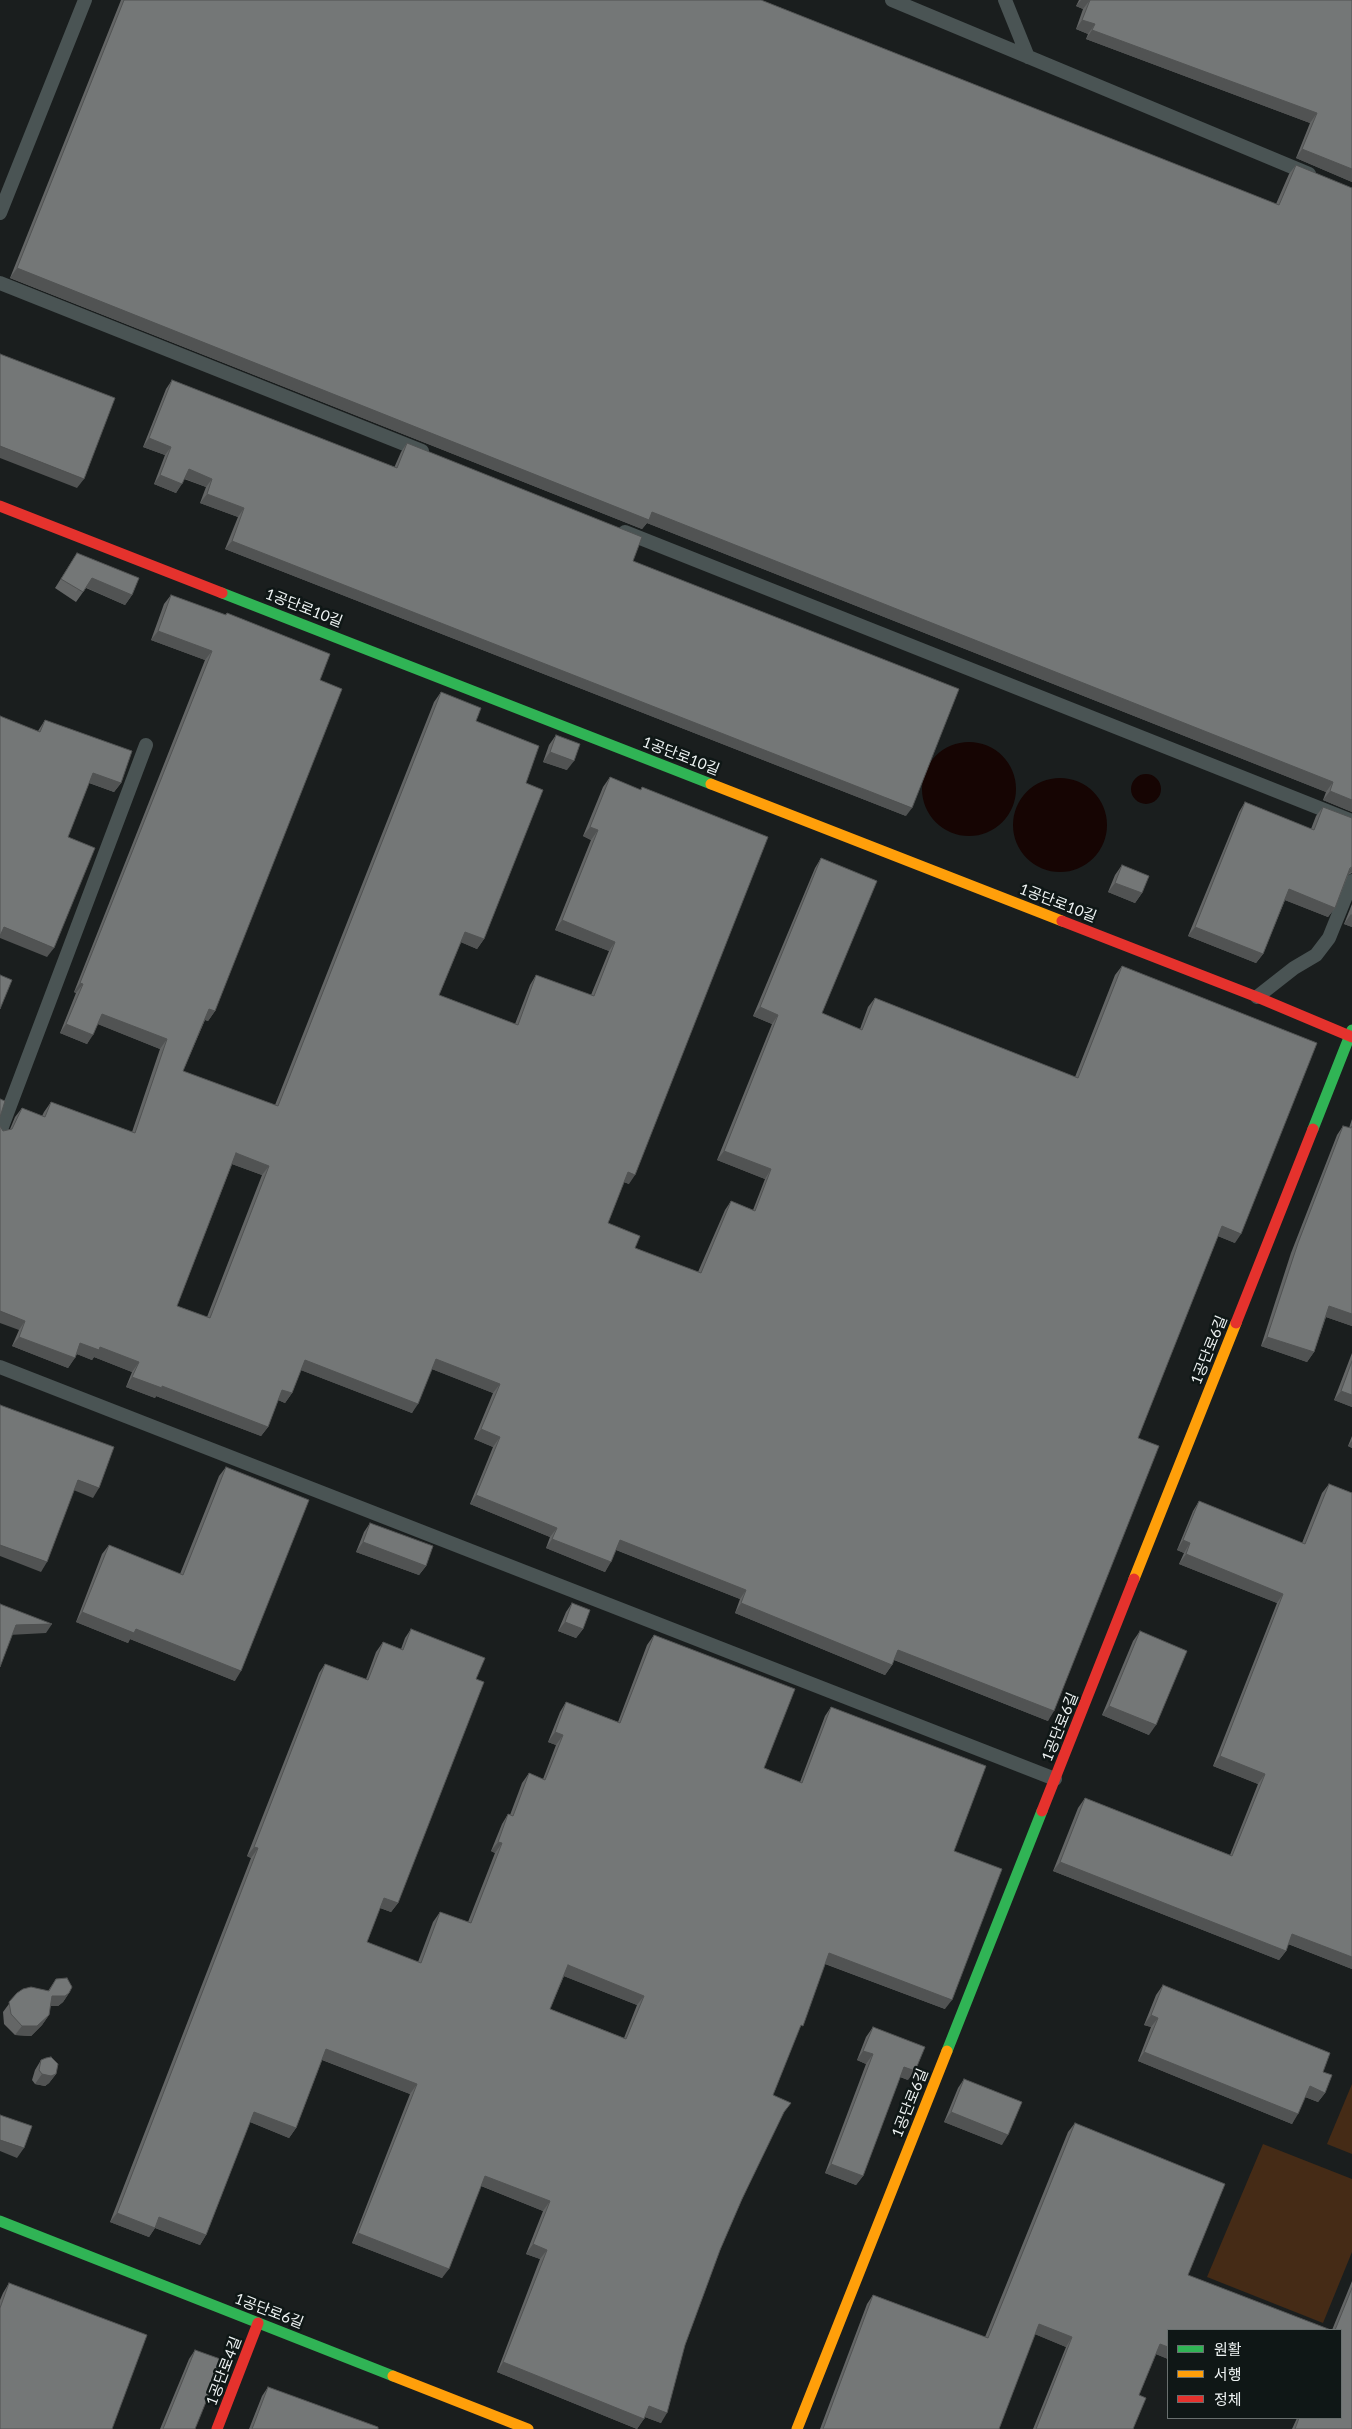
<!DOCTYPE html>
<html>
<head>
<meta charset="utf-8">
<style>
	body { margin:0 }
	#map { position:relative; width:1352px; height:2429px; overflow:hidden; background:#1a1e1e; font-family:Lato,"Noto Sans KR",sans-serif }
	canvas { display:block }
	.legend { position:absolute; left:1167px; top:2329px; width:175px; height:90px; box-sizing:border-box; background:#0f1716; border:1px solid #686f6e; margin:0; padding:6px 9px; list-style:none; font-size:15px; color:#eef3f3 }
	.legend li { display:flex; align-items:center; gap:10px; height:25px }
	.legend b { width:25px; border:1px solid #686f6e }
</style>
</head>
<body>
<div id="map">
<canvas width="1352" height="2429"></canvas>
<ul class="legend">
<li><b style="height:6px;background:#30b455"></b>원활</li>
<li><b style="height:6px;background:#ff9f0a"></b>서행</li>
<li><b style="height:6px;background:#e5322d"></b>정체</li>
</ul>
</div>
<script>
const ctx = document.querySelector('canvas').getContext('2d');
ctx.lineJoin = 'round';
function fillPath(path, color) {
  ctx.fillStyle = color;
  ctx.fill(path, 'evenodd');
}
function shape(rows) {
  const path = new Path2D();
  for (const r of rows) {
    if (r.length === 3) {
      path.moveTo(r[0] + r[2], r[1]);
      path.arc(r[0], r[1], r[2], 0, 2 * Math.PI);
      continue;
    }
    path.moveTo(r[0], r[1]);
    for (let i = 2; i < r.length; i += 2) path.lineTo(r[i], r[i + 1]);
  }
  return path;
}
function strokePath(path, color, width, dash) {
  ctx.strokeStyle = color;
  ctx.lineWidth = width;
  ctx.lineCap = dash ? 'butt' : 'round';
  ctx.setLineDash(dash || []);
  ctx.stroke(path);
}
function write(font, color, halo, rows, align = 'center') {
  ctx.font = font + ' Lato,"Noto Sans KR",sans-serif';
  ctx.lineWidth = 5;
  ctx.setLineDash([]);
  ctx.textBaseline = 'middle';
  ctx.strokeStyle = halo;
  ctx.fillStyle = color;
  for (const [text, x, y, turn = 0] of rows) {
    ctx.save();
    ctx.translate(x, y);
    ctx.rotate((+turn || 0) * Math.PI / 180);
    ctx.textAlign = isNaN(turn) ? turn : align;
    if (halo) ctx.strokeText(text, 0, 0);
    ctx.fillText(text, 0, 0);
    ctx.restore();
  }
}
fillPath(shape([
	[1352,2084,1352,2154,1327,2144],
	[1263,2144,1352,2179,1352,2252,1323,2323,1207,2277]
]), '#452b16');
fillPath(shape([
	[969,789,47],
	[1146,789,15],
	[1060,825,47]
]), '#160503');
strokePath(shape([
	[892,0,1309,174],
	[1005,0,1028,57],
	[0,213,85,0],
	[0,283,422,451],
	[625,532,1352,821],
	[1257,997,1294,968,1316,955,1329,938,1352,881],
	[0,1132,146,745],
	[0,1367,1055,1779]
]), '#4a5454', 14);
strokePath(shape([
	[222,593,711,784],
	[1313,1129,1352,1030],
	[947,2051,1042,1811],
	[0,2221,393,2376]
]), '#30b455', 11);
strokePath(shape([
	[711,784,1062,921],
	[1134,1579,1236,1323],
	[393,2376,528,2429],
	[797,2429,947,2051]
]), '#ff9f0a', 11);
strokePath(shape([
	[0,506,222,593],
	[1062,921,1257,997,1352,1037],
	[1236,1323,1313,1129],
	[1042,1811,1134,1579],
	[217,2429,258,2323]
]), '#e5322d', 11);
fillPath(shape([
	[121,0,761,0,1276,204,1289,174,1296,165,1352,812,1323,800,1326,792,647,523,642,529,10,278],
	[1079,0,1352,0,1352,182,1296,158,1310,123,1086,39,1088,34,1076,29,1083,9,1076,6],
	[172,380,394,468,401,452,407,443,633,561,906,816,225,549,238,517,200,503,206,487,184,479,176,493,154,484,165,455,143,447,166,389],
	[77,553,132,595,125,605,86,588,76,602,55,588],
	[171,595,225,615,227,613,320,680,215,1011,208,1021,205,1020,183,1071,275,1105,434,702,441,692,476,721,526,783,484,939,477,949,461,942,439,995,515,1024,530,985,536,975,591,995,609,951,555,930,591,840,583,836,603,787,610,777,640,790,642,787,629,1184,624,1182,608,1223,635,1248,698,1272,725,1210,731,1201,753,1210,765,1179,717,1160,772,1024,753,1016,815,868,821,858,822,1013,860,1029,868,1007,875,998,1075,1077,1115,975,1122,966,1235,1243,1218,1236,1138,1438,1048,1721,894,1660,892,1665,885,1675,735,1613,740,1599,616,1550,605,1572,546,1548,550,1537,470,1504,493,1447,474,1439,493,1393,432,1369,412,1413,301,1370,292,1393,285,1403,278,1400,268,1427,261,1436,156,1396,155,1398,126,1387,132,1372,94,1357,92,1360,77,1354,68,1368,12,1346,19,1330,3,1131,10,1129,15,1117,22,1108,42,1116,44,1112,51,1102,132,1132,160,1049,98,1024,87,1044,60,1033,76,993,74,992,205,660,151,640,164,604],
	[232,1164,262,1175,207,1317,177,1306],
	[45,720,121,783,114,792,89,783,68,837,47,957,38,731],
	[556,735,567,770,543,762,549,745],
	[1245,802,1311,829,1316,816,1323,807,1352,818,1352,873,1348,875,1335,908,1328,917,1285,900,1263,954,1256,963,1188,936,1239,812],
	[1122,865,1142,893,1135,903,1108,892,1115,875],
	[1352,904,1352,927,1344,924],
	[1352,1119,1352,1326,1326,1317,1314,1352,1307,1362,1261,1346,1291,1253,1337,1135,1343,1126,1349,1128],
	[1352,1353,1352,1407,1334,1400],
	[1352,1436,1352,1448,1348,1446],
	[226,1467,235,1681,130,1639,128,1643,76,1622,102,1554,109,1545,180,1574,219,1476],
	[1329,1484,1352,1493,1352,1969,1288,1944,1286,1951,1279,1960,1053,1871,1078,1808,1085,1798,1230,1855,1258,1784,1213,1766,1277,1603,1179,1564,1184,1553,1177,1550,1193,1511,1199,1501,1302,1543,1322,1493],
	[370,1523,426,1566,419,1575,356,1552,364,1532],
	[572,1603,583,1629,576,1638,558,1631,566,1612],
	[411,1629,476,1679,398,1903,391,1912,380,1908,367,1942,418,1962,433,1922,440,1912,468,1922,495,1853,491,1851,502,1824,508,1814,510,1815,522,1783,529,1773,543,1779,556,1745,548,1742,560,1712,566,1702,618,1722,647,1645,654,1635,764,1768,800,1782,825,1716,831,1707,954,1851,945,2009,825,1964,773,2095,782,2115,742,2199,720,2250,685,2345,661,2423,645,2417,637,2429,497,2372,540,2259,526,2254,543,2211,481,2186,442,2278,352,2243,410,2094,322,2060,296,2128,289,2138,250,2122,206,2235,200,2245,155,2228,149,2237,110,2222,251,1858,247,1856,319,1673,325,1664,366,1679,376,1652,383,1642,401,1649,405,1638],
	[564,1976,637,2005,624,2038,550,2009],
	[1140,1631,1149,1735,1102,1715,1133,1641],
	[56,1979,69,1993,63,2002,58,2006,50,2006,49,2015,42,2025,31,2036,15,2035,4,2024,3,2012,17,1993,48,1991],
	[1163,1985,1323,2072,1325,2093,1318,2102,1305,2097,1292,2124,1138,2061,1151,2027,1144,2025,1156,1995],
	[873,2027,908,2080,900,2077,863,2176,856,2185,825,2173,866,2064,857,2060,866,2037],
	[41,2060,56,2074,49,2083,45,2086,35,2084,32,2080,35,2070],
	[964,2079,1002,2145,944,2122,958,2088],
	[1075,2123,1188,2275,1168,2330,1168,2359,1156,2354,1139,2395,1133,2429,1033,2429,1066,2347,1035,2334,999,2429,820,2429,867,2304,873,2295,985,2337,1068,2132],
	[1352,2281,1352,2429,1292,2429,1297,2418,1341,2418,1341,2330,1332,2330],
	[9,2283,0,2429,0,2300,3,2293],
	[195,2350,195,2429,160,2429,189,2359],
	[268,2387,378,2429,249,2429,262,2396]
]), '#646666');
fillPath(shape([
	[1081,0,1090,0,1083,9,1076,6],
	[1082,20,1095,24,1088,34,1076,29],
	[1092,30,1317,113,1310,123,1086,39],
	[1302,149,1352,169,1352,182,1296,158],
	[17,268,652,512,1333,782,1326,792,647,523,642,529,10,278],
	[149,438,171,447,165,455,143,447],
	[0,446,84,479,77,488,0,458],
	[189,469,212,479,206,487,183,478],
	[160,475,182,484,176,493,154,484],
	[207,494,244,508,238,517,200,503],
	[232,541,912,808,906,816,225,549],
	[92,578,132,595,125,605,85,587],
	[158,631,212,651,205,660,151,640],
	[550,752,574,761,567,770,543,762],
	[93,773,121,783,114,792,87,782],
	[1330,791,1352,800,1352,812,1323,800],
	[590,827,598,830,591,840,583,836],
	[1352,867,1352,873,1351,872,1344,878],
	[1115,883,1142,893,1135,903,1108,892],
	[1289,889,1335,908,1328,917,1282,899],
	[1351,914,1352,915,1352,927,1344,924],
	[562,920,615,942,609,951,555,930],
	[4,927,54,948,47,957,0,938,0,932],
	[1195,927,1263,954,1256,963,1188,936],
	[465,932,484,939,477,949,458,941],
	[80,983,83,984,76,993,74,992],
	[760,1007,778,1015,772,1024,753,1016],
	[209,1009,215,1011,208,1021,203,1019],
	[102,1014,167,1039,160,1049,95,1023],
	[66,1024,93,1035,87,1044,60,1033],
	[724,1151,771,1169,765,1179,717,1160],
	[236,1153,269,1166,262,1175,229,1163],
	[628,1172,635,1175,629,1184,621,1181],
	[1222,1226,1241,1234,1235,1243,1215,1235],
	[1329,1306,1352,1314,1352,1326,1323,1316],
	[0,1311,25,1321,19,1330,0,1323],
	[19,1337,75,1358,68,1368,12,1346],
	[1267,1337,1314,1352,1307,1362,1261,1346],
	[80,1343,100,1347,139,1362,132,1372,94,1357,92,1360,74,1353],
	[436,1359,500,1384,493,1393,429,1368],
	[305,1360,418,1404,412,1413,298,1369],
	[132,1377,162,1386,268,1427,261,1436,156,1396,155,1398,126,1387],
	[282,1390,292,1393,285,1403,276,1399],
	[1341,1391,1352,1395,1352,1407,1334,1400],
	[481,1429,500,1437,493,1447,474,1439],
	[1352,1441,1352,1448,1348,1446],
	[78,1480,99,1488,93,1498,71,1489],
	[476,1495,557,1528,550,1537,470,1504],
	[552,1539,611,1562,605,1572,546,1548],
	[620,1540,746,1590,740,1599,614,1549],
	[1183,1540,1190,1543,1184,1553,1177,1550],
	[363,1542,426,1566,419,1575,356,1552],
	[0,1545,47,1562,41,1572,0,1556],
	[1186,1554,1283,1594,1277,1603,1179,1564],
	[741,1603,892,1665,885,1675,735,1613],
	[82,1612,136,1629,241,1671,235,1681,130,1639,128,1643,76,1622],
	[565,1622,583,1629,576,1638,558,1631],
	[52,1624,46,1633,9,1635,16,1625],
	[898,1650,1054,1711,1048,1721,892,1659],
	[1109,1706,1156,1725,1149,1735,1102,1715],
	[555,1732,563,1735,556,1745,548,1742],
	[1220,1756,1265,1774,1258,1784,1213,1766],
	[498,1842,502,1843,495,1853,491,1851],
	[254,1847,258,1848,251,1858,247,1856],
	[1060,1862,1286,1951,1279,1960,1053,1871],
	[384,1898,398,1903,391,1912,378,1907],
	[1292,1934,1352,1957,1352,1969,1286,1943],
	[829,1953,952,2000,945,2009,823,1963],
	[568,1965,644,1996,637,2005,561,1975],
	[69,1993,63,2002,58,2006,46,2006,52,1996],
	[49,2015,42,2025,31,2036,15,2035,22,2026],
	[1151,2015,1158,2018,1151,2027,1144,2025],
	[326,2049,417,2084,410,2094,320,2059],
	[863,2051,873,2054,866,2064,857,2060],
	[1144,2052,1298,2114,1292,2124,1138,2061],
	[904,2067,915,2071,908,2080,898,2076],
	[42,2074,56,2074,49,2083,45,2086,35,2084],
	[1310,2086,1325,2093,1318,2102,1303,2096],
	[254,2112,296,2128,289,2138,248,2121],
	[951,2112,1008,2135,1002,2145,944,2122],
	[0,2140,24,2148,17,2158,0,2151],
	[831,2164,863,2176,856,2185,825,2173],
	[485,2176,550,2201,543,2211,479,2185],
	[117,2213,155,2228,149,2237,110,2222],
	[159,2217,206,2235,200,2245,153,2227],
	[358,2233,449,2269,442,2278,352,2243],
	[533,2244,547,2250,540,2259,526,2254],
	[1039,2324,1072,2337,1066,2347,1032,2333],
	[1160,2344,1168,2347,1168,2359,1153,2353],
	[503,2362,644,2419,637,2429,497,2372],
	[649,2406,667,2413,661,2423,642,2416]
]), '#515353');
const building = shape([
	[124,0,761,0,1279,205,1296,165,1352,188,1352,800,1330,791,1333,782,652,512,649,520,17,268,124,0],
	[1090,0,1352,0,1352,169,1302,149,1317,113,1092,30,1095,24,1082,20,1090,0],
	[0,354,115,398,84,479,0,446,0,354],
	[172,380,397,468,407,443,642,537,633,561,959,689,912,808,232,541,244,508,207,494,212,479,189,469,182,484,160,475,171,447,149,438,172,380],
	[77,553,139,578,132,595,92,578,83,592,61,579,77,553],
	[171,595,226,615,227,613,330,654,320,680,342,689,215,1011,209,1009,183,1071,278,1106,441,692,481,708,476,721,539,746,526,783,543,790,484,939,465,932,439,995,518,1025,536,975,594,996,615,942,562,920,598,830,590,827,610,777,641,790,642,787,768,837,635,1175,628,1172,608,1223,640,1236,635,1248,701,1273,731,1201,755,1211,771,1169,724,1151,778,1015,760,1007,821,858,877,881,822,1013,862,1030,875,998,1078,1078,1122,966,1317,1043,1241,1234,1222,1226,1138,1438,1159,1446,1054,1711,898,1650,892,1665,741,1603,746,1590,620,1540,611,1562,552,1539,557,1528,476,1495,500,1437,481,1429,500,1384,436,1359,418,1404,305,1360,292,1393,282,1390,268,1427,162,1386,162,1388,132,1377,139,1362,100,1347,99,1350,80,1343,75,1358,19,1337,25,1321,0,1311,0,1126,3,1131,12,1129,22,1108,45,1117,51,1102,135,1133,167,1039,102,1014,93,1035,66,1024,83,984,80,983,212,651,158,631,171,595],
	[236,1153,269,1166,210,1318,177,1306,236,1153],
	[0,716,40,732,45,720,132,751,121,783,93,773,68,837,95,848,54,948,4,927,0,936,0,716],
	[556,735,580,744,574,761,550,752,556,735],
	[1245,802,1314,830,1323,807,1352,818,1352,867,1350,868,1335,908,1289,889,1263,954,1195,927,1245,802],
	[1122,865,1149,876,1142,893,1115,883,1122,865],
	[0,975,12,980,0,1009,0,975],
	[0,1099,5,1101,0,1117,0,1099],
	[1343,1126,1351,1128,1352,1126,1352,1314,1329,1306,1314,1352,1267,1337,1298,1243,1343,1126],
	[1352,1361,1352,1395,1341,1391,1352,1361],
	[0,1405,114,1447,99,1488,78,1480,47,1562,0,1545,0,1405],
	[226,1467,309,1500,241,1671,136,1629,134,1633,82,1612,109,1545,183,1575,226,1467],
	[1329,1484,1352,1493,1352,1957,1292,1934,1286,1951,1060,1862,1085,1798,1232,1856,1265,1774,1220,1756,1283,1594,1186,1554,1190,1543,1183,1540,1199,1501,1305,1544,1329,1484],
	[370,1523,433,1546,426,1566,363,1542,370,1523],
	[572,1603,590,1610,583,1629,565,1622,572,1603],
	[0,1604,52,1624,16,1625,0,1667,0,1604],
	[411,1629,485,1658,476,1679,484,1682,398,1903,384,1898,367,1942,421,1963,440,1912,471,1923,502,1843,498,1842,508,1814,513,1816,529,1773,545,1780,563,1735,555,1732,566,1702,620,1723,654,1635,795,1689,764,1768,802,1783,831,1707,986,1766,954,1851,1002,1869,952,2000,829,1953,803,2026,801,2025,773,2095,791,2103,784,2112,742,2199,720,2250,685,2345,667,2413,649,2406,644,2419,503,2362,547,2250,533,2244,550,2201,485,2176,449,2269,358,2233,417,2084,326,2049,296,2128,254,2112,206,2235,159,2217,155,2228,117,2213,258,1848,254,1847,325,1664,368,1680,383,1642,403,1650,411,1629],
	[568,1965,644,1996,626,2039,550,2009,568,1965],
	[1140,1631,1187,1651,1156,1725,1109,1706,1140,1631],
	[67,1978,72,1987,69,1993,65,1996,52,1996,49,2015,37,2026,22,2026,11,2014,9,2002,17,1993,23,1989,31,1987,49,1991,56,1979,67,1978],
	[1163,1985,1330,2053,1323,2072,1332,2075,1325,2093,1310,2086,1298,2114,1144,2052,1158,2018,1151,2015,1163,1985],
	[873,2027,925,2047,915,2071,904,2067,863,2176,831,2164,873,2054,863,2051,873,2027],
	[51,2057,58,2064,56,2074,51,2076,42,2074,39,2070,41,2060,46,2058,51,2057],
	[964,2079,1022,2102,1008,2135,951,2112,964,2079],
	[0,2115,32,2126,24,2148,0,2140,0,2115],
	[1075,2123,1225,2184,1188,2275,1331,2330,1168,2330,1168,2347,1160,2344,1139,2395,1146,2398,1133,2429,1036,2429,1072,2337,1039,2324,999,2429,823,2429,873,2295,988,2338,1075,2123],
	[9,2283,147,2335,112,2429,0,2429,0,2308,9,2283],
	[1352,2288,1352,2429,1295,2429,1299,2418,1341,2418,1341,2330,1335,2330,1352,2288],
	[195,2350,223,2360,195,2429,163,2429,195,2350],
	[268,2387,378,2427,378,2429,252,2429,268,2387]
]);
fillPath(building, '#747777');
strokePath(building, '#515353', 1);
write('15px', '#eef3f3', '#0f1716', [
	["1공단로10길",304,608,21],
	["1공단로10길",681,756,21],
	["1공단로10길",1058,903,21],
	["1공단로6길",1209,1350,-68],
	["1공단로6길",1060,1727,-68],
	["1공단로6길",910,2103,-68],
	["1공단로6길",269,2311,21],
	["1공단로4길",224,2371,-69]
]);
</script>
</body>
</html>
